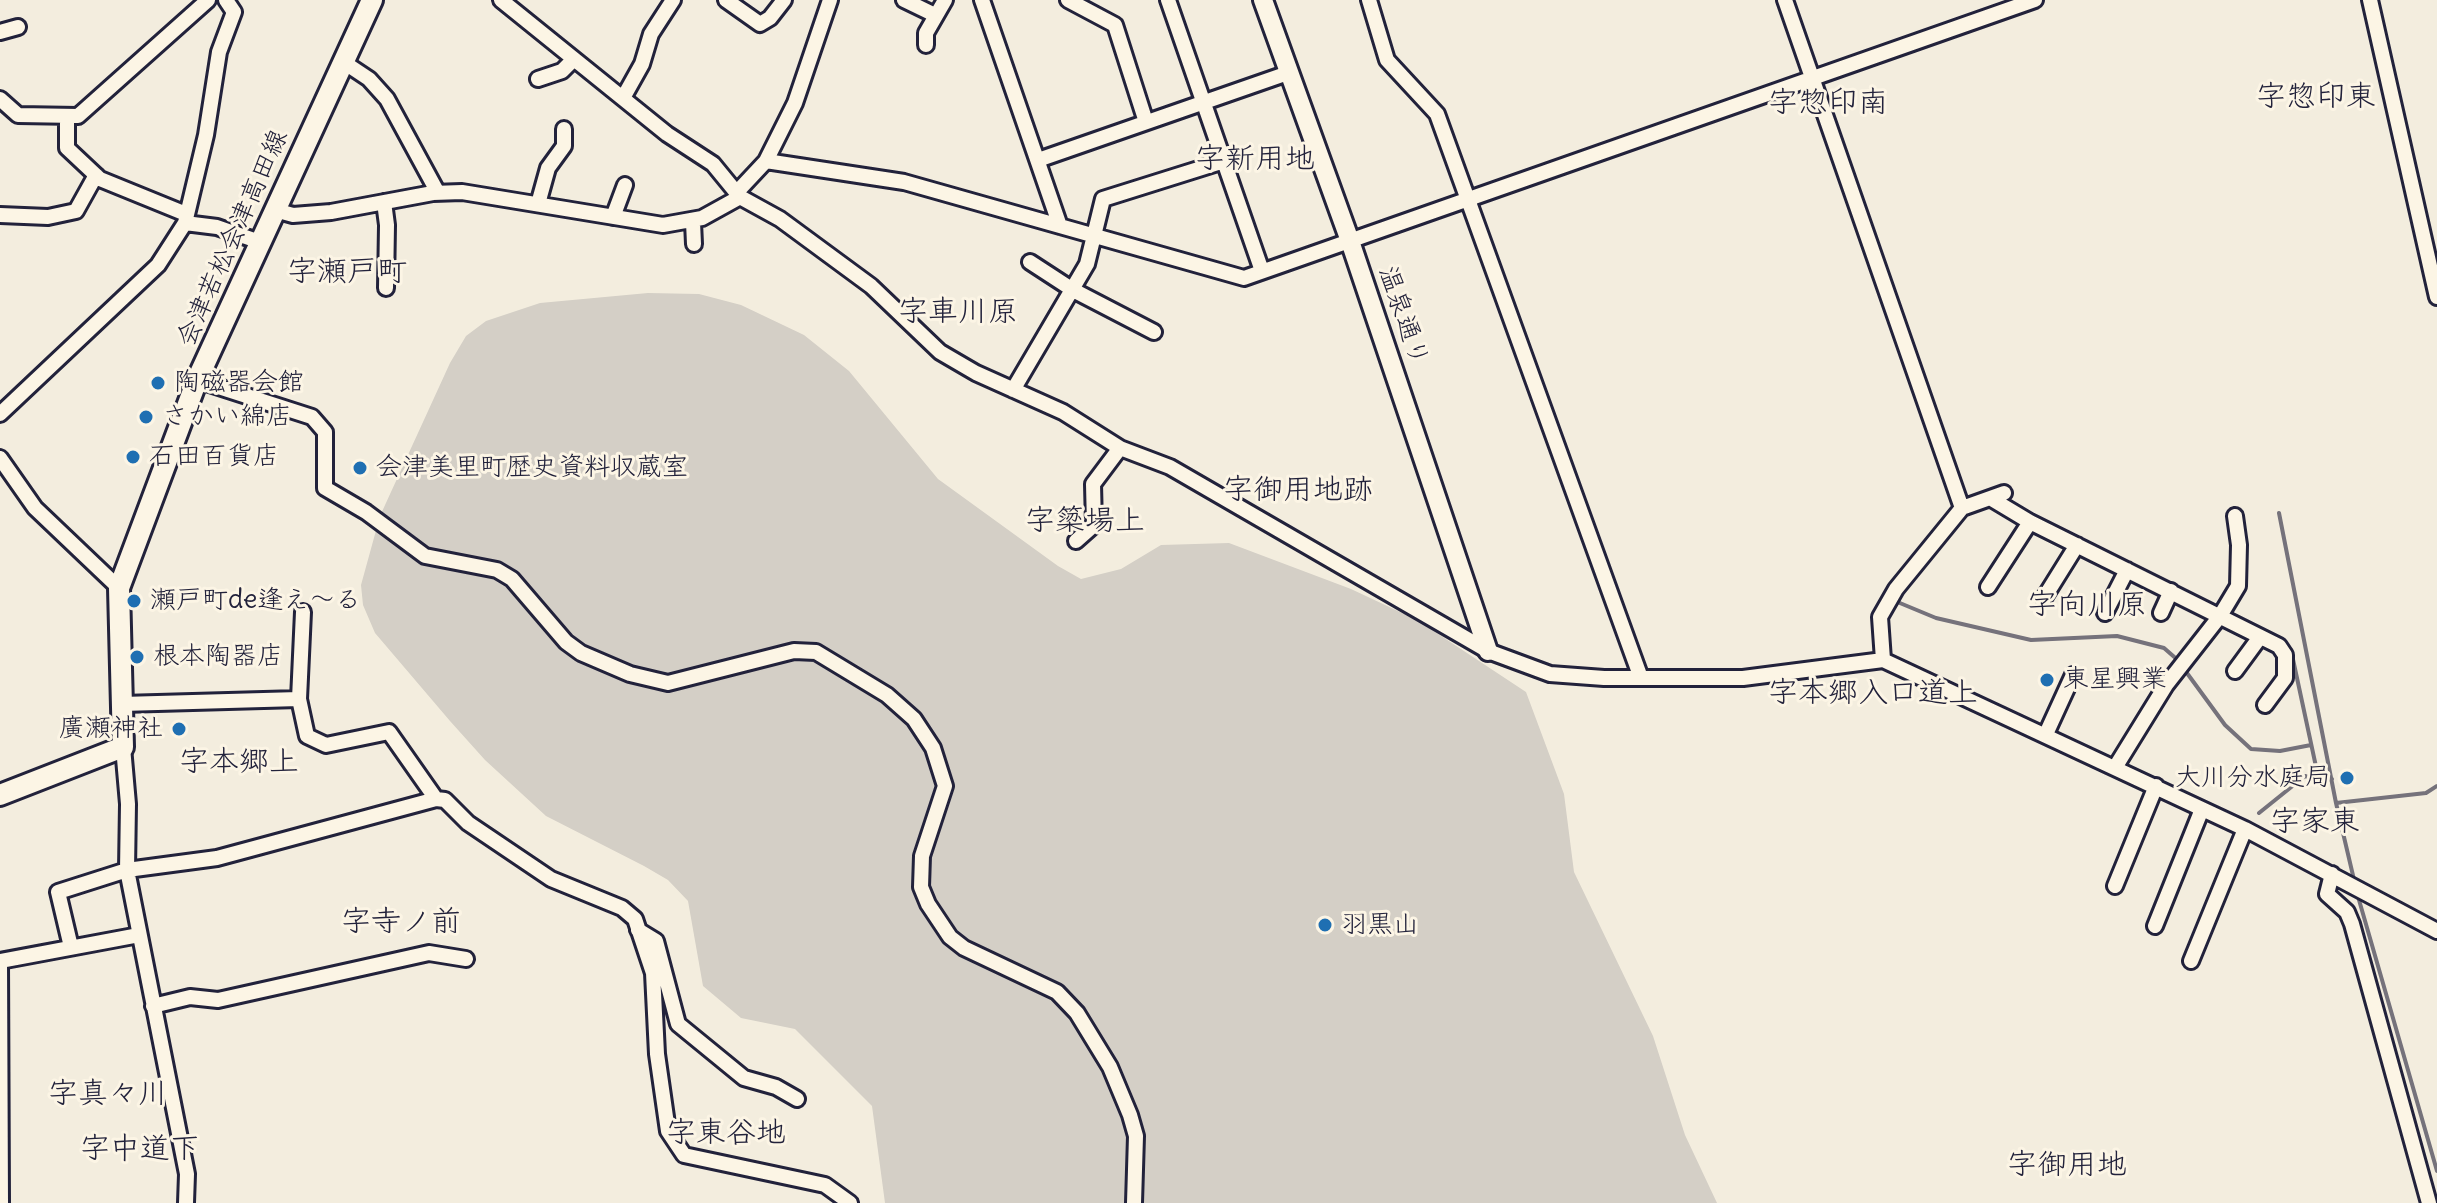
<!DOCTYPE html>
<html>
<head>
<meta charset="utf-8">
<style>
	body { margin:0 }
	canvas { display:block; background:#f3edde }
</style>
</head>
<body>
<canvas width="2437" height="1203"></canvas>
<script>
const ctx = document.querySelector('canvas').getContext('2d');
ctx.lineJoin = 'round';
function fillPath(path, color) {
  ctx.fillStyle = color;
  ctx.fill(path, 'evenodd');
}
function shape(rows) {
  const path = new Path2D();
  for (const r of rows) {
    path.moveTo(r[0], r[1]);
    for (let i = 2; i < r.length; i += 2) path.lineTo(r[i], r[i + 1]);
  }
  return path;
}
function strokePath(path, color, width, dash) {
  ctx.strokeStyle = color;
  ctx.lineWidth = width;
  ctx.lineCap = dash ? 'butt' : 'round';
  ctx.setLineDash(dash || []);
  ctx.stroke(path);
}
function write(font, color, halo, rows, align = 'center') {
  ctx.font = font + ' Delius,"Klee One",sans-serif';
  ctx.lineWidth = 6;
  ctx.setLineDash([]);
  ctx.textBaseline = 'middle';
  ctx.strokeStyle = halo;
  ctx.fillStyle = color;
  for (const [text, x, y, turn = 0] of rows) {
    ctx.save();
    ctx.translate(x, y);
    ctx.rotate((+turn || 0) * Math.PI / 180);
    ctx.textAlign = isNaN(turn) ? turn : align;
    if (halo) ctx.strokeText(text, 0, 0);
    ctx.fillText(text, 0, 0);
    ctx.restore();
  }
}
fillPath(shape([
	[648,293,699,294,741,305,804,335,849,371,938,479,1058,566,1081,579,1121,569,1161,545,1229,543,1351,589,1417,620,1526,692,1564,794,1574,872,1653,1036,1685,1135,1717,1203,885,1203,872,1106,795,1029,741,1018,703,986,688,901,668,880,644,866,546,816,485,760,450,721,375,633,363,605,361,585,380,516,450,363,466,336,486,321,540,303]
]), '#d4cfc6');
strokePath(shape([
	[2279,513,2336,803],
	[1895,601,1936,618,2031,640,2117,636,2164,648,2180,662],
	[2291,650,2318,776,2323,780,2332,779],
	[2184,669,2225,725,2251,749,2280,751,2311,745],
	[2259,813,2305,776,2322,781],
	[2355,884,2336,803,2426,793,2437,786],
	[2357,893,2437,1171]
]), '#75727b', 4);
const minor = shape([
	[501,0,667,134,713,164,740,197,780,219,871,286,940,352,976,373,1063,412,1120,448,1170,467,1488,651,1550,674,1604,678,1743,678,1883,660,2245,829,2437,931],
	[726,0,760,24,770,18,784,0],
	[904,0,935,15],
	[982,0,1060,226],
	[1068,0,1115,25,1146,122],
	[1168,0,1262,271],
	[1369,0,1387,60,1437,114,1641,678],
	[1785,0,1962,508,1896,589,1880,617,1883,660],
	[2370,0,2437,297],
	[0,32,18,27],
	[926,45,926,33,945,0],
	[342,61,369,79,387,99,438,193],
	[538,79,562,71,574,59],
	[623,98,642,64,651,34,673,0],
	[0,99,18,115,78,116,208,0],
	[67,117,67,148,100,179,186,214],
	[1038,160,1288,73],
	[766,161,904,182,1244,278,2035,0],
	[737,192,766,161,795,103,830,0],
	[384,202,387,225,386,288],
	[538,204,548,168,564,146,564,129],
	[275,210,293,215,331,212,433,193,462,192,663,225,702,218,740,197],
	[0,215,48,217,76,211,96,175],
	[613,217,625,185],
	[693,222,694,244],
	[185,223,206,135,219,52,234,12,226,0],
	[1030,262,1073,290,1154,332],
	[197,380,312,417,325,432,325,488,366,512,425,556,497,570,512,579,566,642,581,653,630,674,668,683,794,651,816,652,887,695,914,719,933,748,945,786,922,856,921,887,928,904,950,937,964,948,1057,992,1077,1013,1110,1067,1130,1115,1136,1136,1134,1203],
	[1013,390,1087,264,1103,199,1224,161],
	[0,414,158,265,185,223,217,227,260,242],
	[0,458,35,508,119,588],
	[1990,498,2030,522,2279,646,2285,655,2285,678,2265,705],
	[1962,508,2004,493],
	[1076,541,1094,525,1093,484,1120,448],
	[1988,587,2030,522],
	[2044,598,2077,545],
	[303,612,299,699,307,736,326,745,389,732,436,799],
	[2105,613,2127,570],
	[2161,613,2171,591],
	[2235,671,2260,637],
	[122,704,299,699],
	[2046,734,2073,675],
	[123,747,128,804,127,870,187,1174,186,1203],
	[2116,766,2166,685,2220,616,2238,586,2239,545,2235,516],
	[2332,874,2327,894,2347,912,2352,924,2429,1203],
	[2115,886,2156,786],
	[2155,926,2202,809],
	[638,930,656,941,678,1024,744,1078,776,1087,797,1099],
	[71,947,58,892,127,870,217,858,436,799,445,800,468,823,551,879,622,908,635,919,653,973,657,1054,668,1131,684,1155,825,1185,850,1203],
	[0,961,1,1203],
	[0,961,139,935],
	[2191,961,2245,829],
	[153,1006,190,997,218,1000,429,953,466,959]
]);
const tertiary = shape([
	[1263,0,1350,241,1488,651]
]);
const secondary = shape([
	[0,795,123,747,119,588,197,380,372,0]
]);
strokePath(minor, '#22223b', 20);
strokePath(tertiary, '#22223b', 24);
strokePath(secondary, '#22223b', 26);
strokePath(minor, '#fcf5e5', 14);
strokePath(tertiary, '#fcf5e5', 18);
strokePath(secondary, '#fcf5e5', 20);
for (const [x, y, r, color] of [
	[158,383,8,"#1f6fb2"],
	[146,417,8,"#1f6fb2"],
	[133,457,8,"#1f6fb2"],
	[360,468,8,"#1f6fb2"],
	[134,601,8,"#1f6fb2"],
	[137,657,8,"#1f6fb2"],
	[2047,680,8,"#1f6fb2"],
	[179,729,8,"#1f6fb2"],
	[2347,778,8,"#1f6fb2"],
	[1325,925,8,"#1f6fb2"]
]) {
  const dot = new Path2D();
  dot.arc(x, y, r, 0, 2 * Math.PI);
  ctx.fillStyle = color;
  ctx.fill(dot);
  strokePath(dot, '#fcf5e5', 3);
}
write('26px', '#22223b', '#fcf5e5', [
	["会津若松会津高田線",233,238,-66],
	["温泉通り",1403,316,71]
]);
write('26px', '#22223b', '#fcf5e5', [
	["陶磁器会館",174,383],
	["さかい綿店",162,417],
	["石田百貨店",149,457],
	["会津美里町歴史資料収蔵室",376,468],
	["瀬戸町de逢え〜る",150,601],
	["根本陶器店",153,657],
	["東星興業",2063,680],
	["廣瀬神社",163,729,"right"],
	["大川分水庭局",2331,778,"right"],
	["羽黒山",1341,925]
], 'left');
write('30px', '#22223b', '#fcf5e5', [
	["字惣印東",2316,97],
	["字惣印南",1828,103],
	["字新用地",1255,159],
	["字瀬戸町",347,272],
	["字車川原",958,312],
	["字御用地跡",1298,490],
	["字簗場上",1085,521],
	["字向川原",2087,605],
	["字本郷入口道上",1873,693],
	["字本郷上",239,762],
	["字家東",2315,822],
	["字寺ノ前",401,922],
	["字真々川",108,1094],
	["字東谷地",726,1133],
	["字中道下",140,1149],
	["字御用地",2067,1165]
]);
</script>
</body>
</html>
